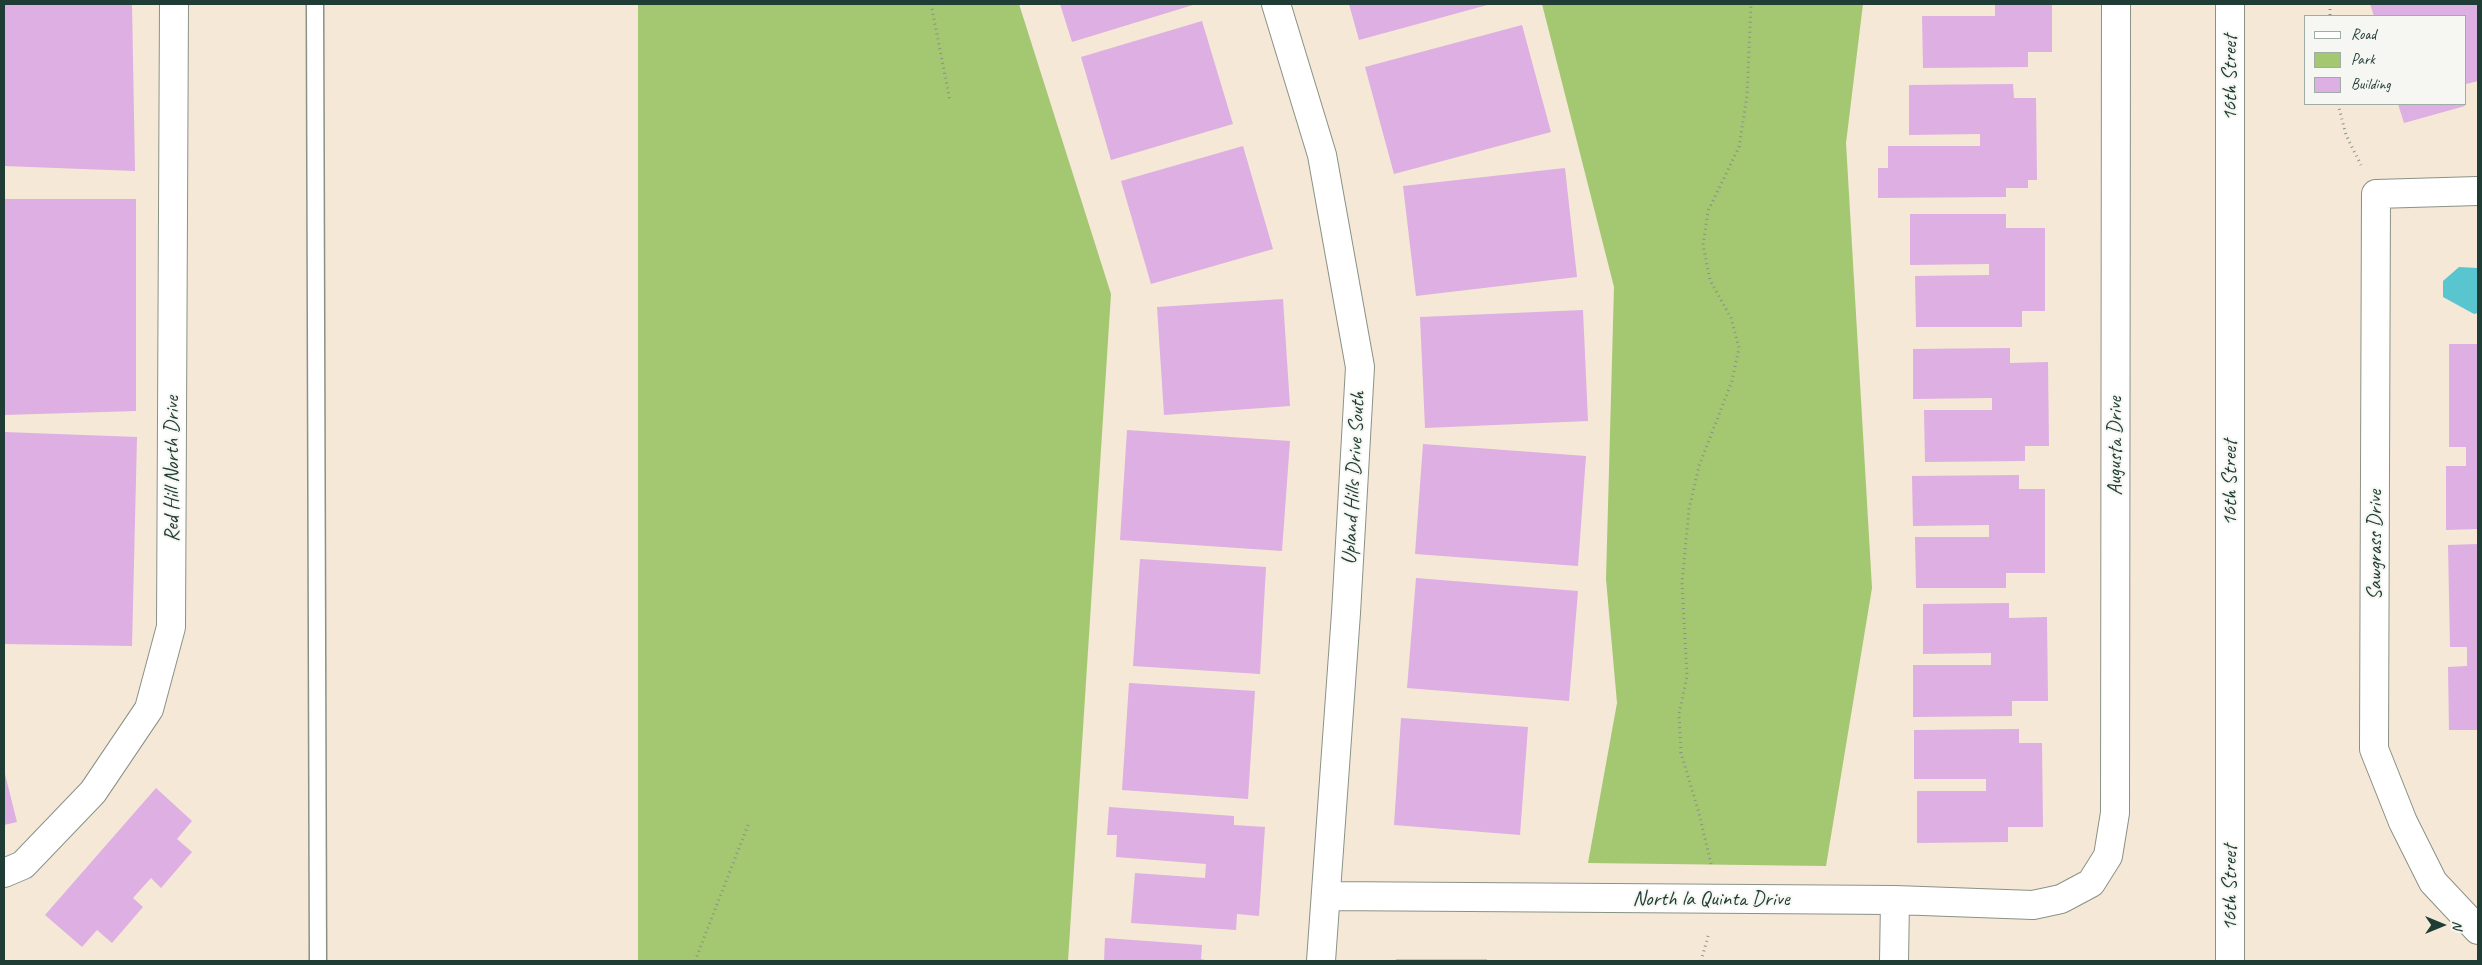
<!DOCTYPE html>
<style>
body{margin:0}
#map{position:relative;width:2482px;height:965px;overflow:hidden;background:#f5e8d7;font-family:Caveat,sans-serif}
canvas{display:block}
.frame{position:absolute;inset:0;border:5px solid #1f3d34;pointer-events:none}
.legend{position:absolute;left:2304px;top:15px;width:162px;height:90px;box-sizing:border-box;background:#f6f6f2;border:1px solid #a0aca6;margin:0;padding:6px 9px;list-style:none;font-size:15px;color:#1f3d34}
.legend li{display:flex;align-items:center;gap:10px;height:25px}
.legend b{width:25px;border:1px solid #a0aca6}
.north{position:absolute;left:2417px;top:900px;width:50px;height:50px;-webkit-text-stroke:4px #f6f6f2;paint-order:stroke;rotate:90deg;font-size:14px;font-weight:700;line-height:20px;text-align:center;color:#1f3d34}
.north::after{content:'';display:block;margin:auto;width:18px;height:22px;background:#1f3d34;clip-path:polygon(50% 0,100% 100%,50% 72%,0 100%)}
</style>
<div id="map">
<canvas width="2482" height="965"></canvas>
<div class="frame"></div>
<ul class="legend">
<li><b style="height:6px;background:#fff"></b>Road</li>
<li><b style="height:14px;background:#a4c771"></b>Park</li>
<li><b style="height:14px;background:#ddafe2"></b>Building</li>
</ul>
<div class="north">N</div>
</div>
<script>
const ctx = document.querySelector('canvas').getContext('2d');
ctx.lineJoin = 'round';
function fillPath(path, color) {
  ctx.fillStyle = color;
  ctx.fill(path, 'evenodd');
}
function poly(rows) {
  const path = new Path2D();
  for (const r of rows) {
    path.moveTo(r[0], r[1]);
    for (let i = 2; i < r.length; i += 2) path.lineTo(r[i], r[i + 1]);
  }
  return path;
}
function trace(path, color, width, dash) {
  ctx.strokeStyle = color;
  ctx.lineWidth = width;
  ctx.lineCap = dash ? 'butt' : 'round';
  ctx.setLineDash(dash || []);
  ctx.stroke(path);
}
function drawText(font, color, halo, rows, align = 'center') {
  ctx.font = font + ' Caveat,sans-serif';
  ctx.lineWidth = 4;
  ctx.setLineDash([]);
  ctx.textBaseline = 'middle';
  ctx.strokeStyle = halo;
  ctx.fillStyle = color;
  for (const [text, x, y, turn = 0] of rows) {
    ctx.save();
    ctx.translate(x, y);
    ctx.rotate((+turn || 0) * Math.PI / 180);
    ctx.textAlign = isNaN(turn) ? turn : align;
    if (halo) ctx.strokeText(text, 0, 0);
    ctx.fillText(text, 0, 0);
    ctx.restore();
  }
}
fillPath(poly([
 [638,4,1019,4,1111,294,1068,961,638,961],
 [1542,4,1863,4,1846,143,1872,588,1826,866,1588,863,1617,703,1606,579,1614,287]
]), '#a4c771');
fillPath(poly([
 [2459,267,2478,268,2478,313,2474,314,2443,297,2443,281]
]), '#59c6cf');
fillPath(poly([
 [4,4,132,4,135,171,4,166],
 [1060,4,1193,4,1193,5,1072,42],
 [1349,4,1491,4,1359,40],
 [1995,4,2052,4,2052,52,2028,52,2028,67,1923,68,1922,16,1995,16],
 [2370,4,2478,4,2478,81,2466,84,2466,16,2374,16],
 [1202,21,1233,124,1111,160,1081,57],
 [1522,25,1551,132,1394,174,1365,67],
 [2013,84,2014,98,2036,98,2037,180,2028,180,2028,188,2006,188,2006,197,1878,198,1878,168,1888,168,1888,146,1980,146,1980,134,1909,135,1909,85],
 [2398,104,2464,104,2465,106,2404,123],
 [1243,146,1273,249,1151,284,1121,181],
 [1565,168,1577,277,1416,296,1403,186],
 [4,199,136,199,136,411,4,415],
 [1910,214,2006,214,2006,228,2045,228,2045,311,2022,311,2022,327,1916,327,1915,276,1989,275,1989,264,1910,265],
 [1283,299,1290,406,1164,415,1157,307],
 [1583,310,1588,421,1425,428,1420,317],
 [2449,344,2478,344,2478,529,2446,530,2446,466,2466,466,2466,447,2449,447],
 [2010,348,2010,363,2048,362,2049,446,2025,446,2025,461,1925,462,1924,410,1992,410,1992,398,1913,399,1913,349],
 [1127,430,1290,441,1282,551,1120,540],
 [4,432,137,437,132,646,4,644],
 [1423,444,1586,456,1578,566,1415,554],
 [2019,475,2019,489,2045,489,2045,573,2006,573,2006,588,1916,588,1915,537,1989,537,1989,525,1913,526,1912,476],
 [2478,544,2478,730,2449,730,2448,667,2467,666,2467,647,2450,647,2448,545],
 [1140,559,1266,567,1260,674,1133,666],
 [1416,578,1578,591,1569,701,1407,688],
 [2009,603,2009,618,2047,617,2048,701,2012,701,2012,716,1913,717,1913,665,1991,665,1991,653,1923,654,1923,604],
 [1129,683,1255,691,1248,799,1122,790],
 [1401,718,1528,727,1520,835,1394,825],
 [2019,729,2019,743,2042,743,2043,827,2008,827,2008,842,1917,843,1917,791,1986,791,1986,779,1914,779,1914,730],
 [4,770,17,822,4,825],
 [156,788,192,821,177,839,192,852,161,888,151,878,133,898,143,907,112,943,97,930,82,947,45,915],
 [1109,807,1234,816,1234,825,1265,827,1259,916,1237,914,1236,930,1131,923,1135,873,1205,878,1206,864,1116,857,1117,835,1107,835],
 [1105,938,1202,945,1201,959,1209,961,1104,961],
 [1396,959,1487,959,1487,961,1396,961]
]), '#ddafe2');
const service = poly([
 [315,4,318,961]
]);
const minor = poly([
 [1276,4,1322,155,1360,367,1346,613,1321,961],
 [2478,191,2376,194,2374,749,2403,822,2433,882,2478,930],
 [4,873,23,865,93,792,149,709,171,627,174,4],
 [1327,896,1895,900,2033,905,2061,899,2091,883,2108,856,2115,813,2116,4],
 [1894,961,1895,900]
]);
const primary = poly([
 [2230,961,2230,4]
]);
trace(service, '#8a9286', 19);
trace(minor, '#8a9286', 30);
trace(primary, '#8a9286', 30);
trace(poly([
 [931,4,950,101],
 [2330,4,2330,16],
 [2338,104,2346,135,2361,165],
 [1711,864,1699,813,1681,753,1679,714,1687,676,1682,582,1689,509,1699,466,1732,381,1739,348,1731,318,1710,280,1703,245,1708,211,1739,147,1747,96,1751,4],
 [695,961,748,825],
 [1701,961,1709,933]
]), '#8a9286', 3, [1, 4]);
trace(service, '#fff', 16);
trace(minor, '#fff', 28);
trace(primary, '#fff', 28);
drawText('21px', '#1f3d34', '#f6f6f2', [
 ["16th Street",2230,78,-90],
 ["Augusta Drive",2115,446,-90],
 ["Red Hill North Drive",172,469,-90],
 ["Upland Hills Drive South",1354,478,-87],
 ["16th Street",2230,483,-90],
 ["Sawgrass Drive",2375,545,-90],
 ["16th Street",2230,888,-90],
 ["North la Quinta Drive",1711,899]
]);
</script>
